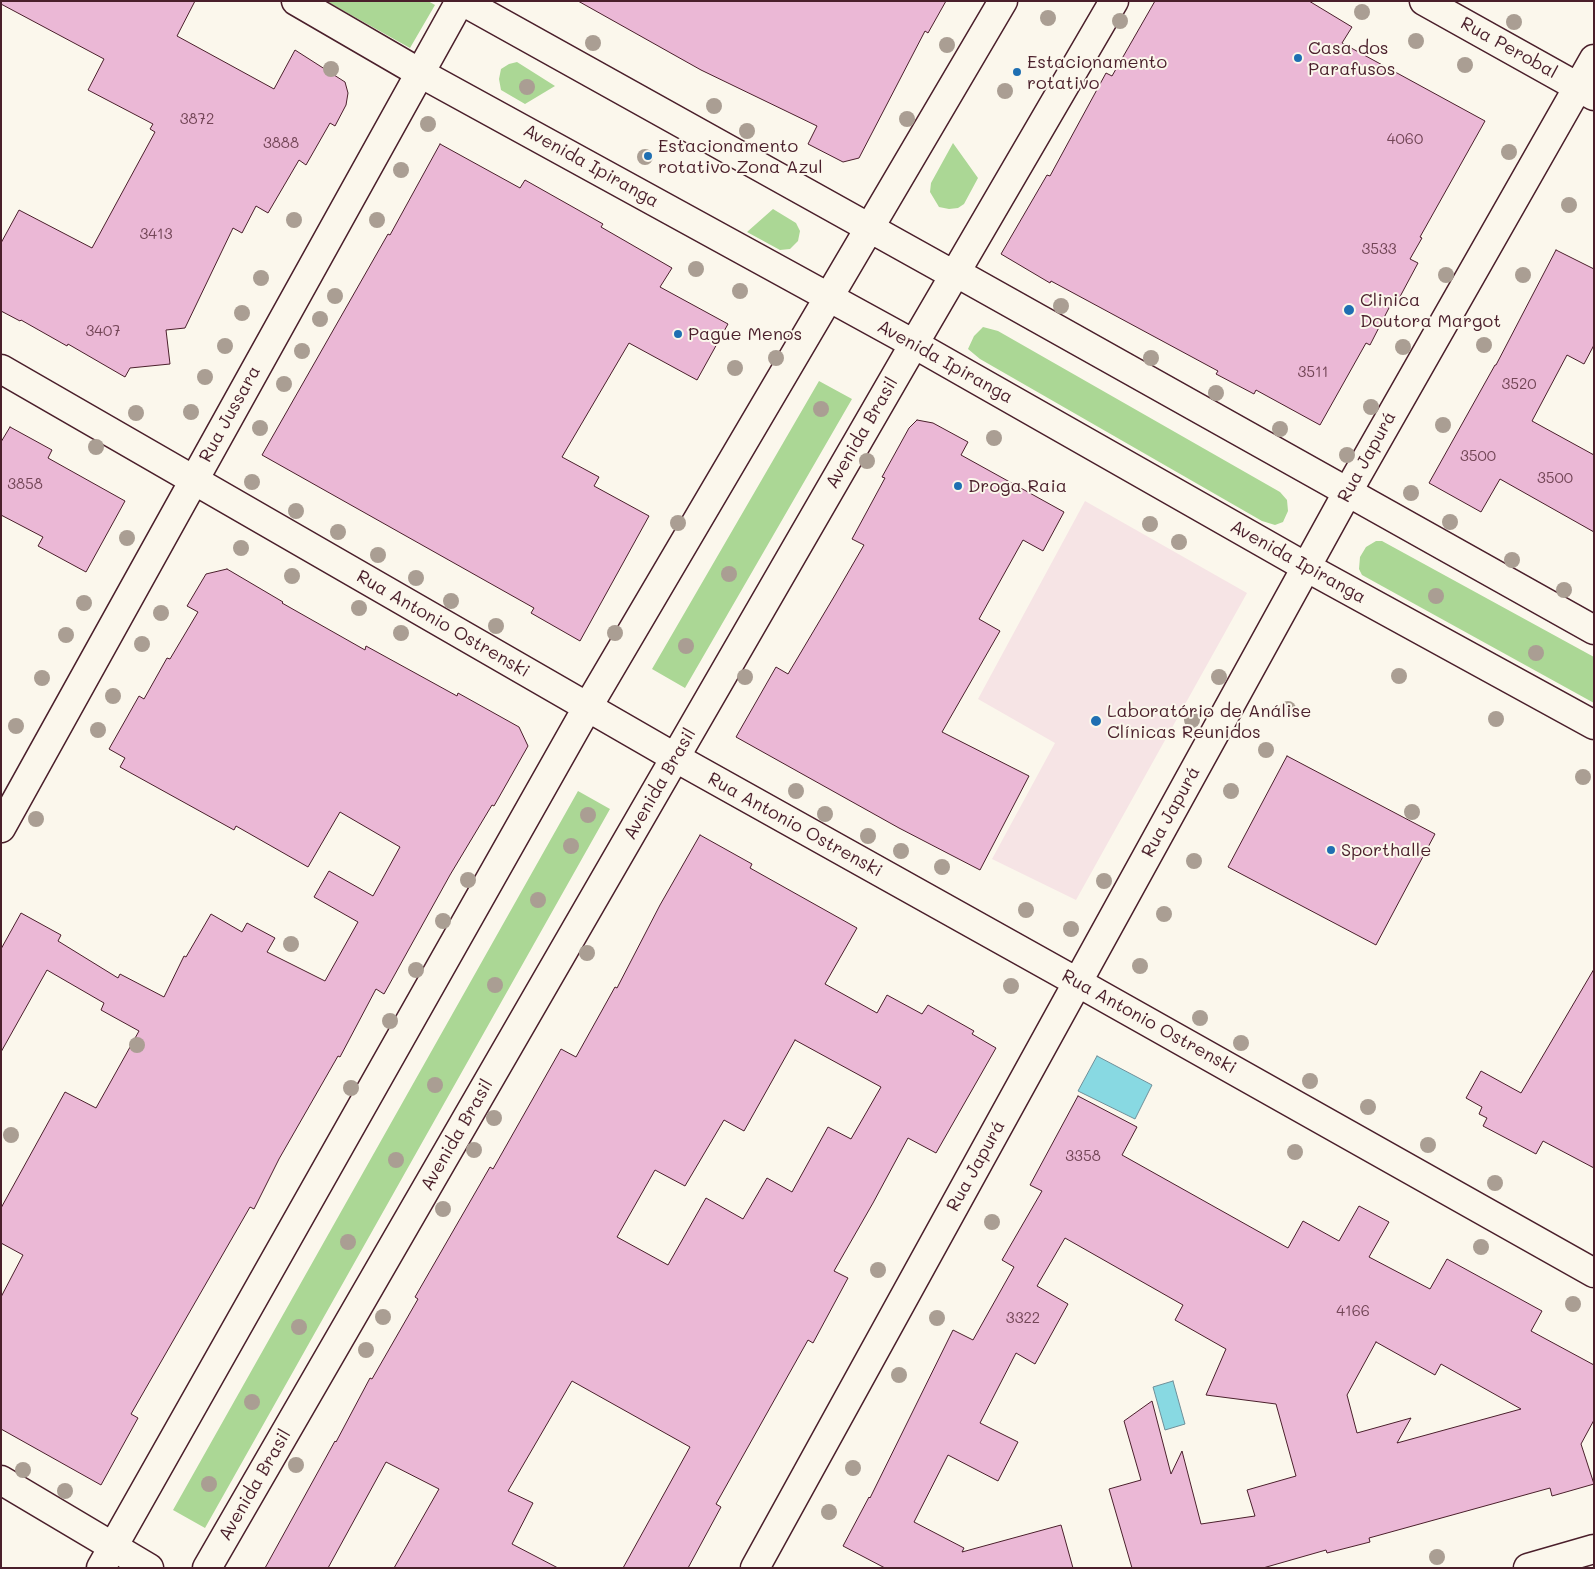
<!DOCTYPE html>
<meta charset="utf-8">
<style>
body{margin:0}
#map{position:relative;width:1595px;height:1569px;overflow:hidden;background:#fbf7ec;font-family:Mali,sans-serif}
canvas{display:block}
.frame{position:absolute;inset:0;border:2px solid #4a1f2b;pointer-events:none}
</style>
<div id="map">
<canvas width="1595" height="1569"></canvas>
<div class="frame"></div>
</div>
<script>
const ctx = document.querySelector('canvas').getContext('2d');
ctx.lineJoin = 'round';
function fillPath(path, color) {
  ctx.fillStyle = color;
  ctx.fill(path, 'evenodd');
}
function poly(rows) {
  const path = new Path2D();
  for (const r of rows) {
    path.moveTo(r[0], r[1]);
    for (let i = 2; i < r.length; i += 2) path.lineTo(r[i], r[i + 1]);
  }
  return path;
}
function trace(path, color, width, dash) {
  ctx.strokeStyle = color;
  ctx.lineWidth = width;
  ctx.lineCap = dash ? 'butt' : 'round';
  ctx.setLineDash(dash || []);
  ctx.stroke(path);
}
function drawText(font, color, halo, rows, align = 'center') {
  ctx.font = font + ' Mali,sans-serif';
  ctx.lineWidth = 4;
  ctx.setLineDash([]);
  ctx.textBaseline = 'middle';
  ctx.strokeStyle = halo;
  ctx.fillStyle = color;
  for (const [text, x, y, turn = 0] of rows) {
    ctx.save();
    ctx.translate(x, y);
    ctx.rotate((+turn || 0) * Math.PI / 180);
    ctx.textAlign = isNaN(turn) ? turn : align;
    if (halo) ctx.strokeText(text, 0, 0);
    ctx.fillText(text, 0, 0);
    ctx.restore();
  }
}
fillPath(poly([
 [1085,501,1247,593,1076,900,992,859,1055,743,978,699]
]), '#f6e4e5');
fillPath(poly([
 [326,1,428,1,435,5,410,48],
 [517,62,555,86,525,104,501,90,499,79,501,69,509,64],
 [953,143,978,178,964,204,958,208,949,209,939,207,930,192,931,183],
 [773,209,796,223,800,231,798,241,790,249,780,250,747,232],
 [983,327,998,331,1280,492,1287,500,1288,511,1283,522,1275,525,1262,521,980,359,968,349,974,336],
 [819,381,852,399,685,688,652,669],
 [1376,541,1382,541,1594,657,1594,703,1362,575,1359,569,1360,557,1366,547],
 [578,791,610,809,205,1528,173,1510]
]), '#abd795');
const water = poly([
 [1097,1056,1152,1085,1135,1119,1078,1091,1097,1056],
 [1173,1381,1185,1424,1165,1430,1153,1387,1173,1381]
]);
fillPath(water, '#88d9e2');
trace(water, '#6f8f99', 1);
const building = poly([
 [1,1,195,1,177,36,274,89,295,50,345,82,348,93,346,105,335,126,330,123,306,165,299,160,268,213,256,206,242,233,233,228,185,328,166,330,170,364,130,368,125,377,68,344,67,346,21,320,20,321,1,311,1,243,19,210,92,248,155,132,150,129,153,124,88,90,104,59,1,4,1,1],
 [578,1,946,1,928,33,925,31,859,158,843,162,808,144,817,126,701,70,578,1],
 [1155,1,1309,1,1352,27,1342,43,1485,121,1420,237,1422,238,1410,259,1418,263,1395,306,1391,304,1370,345,1366,343,1320,425,1256,390,1254,394,1216,374,1218,371,1051,281,1050,283,1001,254,1047,175,1050,176,1106,73,1112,76,1155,1],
 [440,144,520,188,525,180,603,224,601,227,672,268,660,287,728,324,697,380,629,343,562,457,599,477,594,486,649,516,580,641,531,613,534,608,262,455,388,234,390,235,440,144],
 [1556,250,1594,269,1594,345,1584,364,1567,355,1532,421,1594,455,1594,532,1500,479,1481,512,1429,483,1495,365,1496,365,1556,250],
 [917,420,933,423,968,442,961,455,1064,512,1043,551,1023,540,979,619,1000,631,942,732,1029,776,980,870,899,828,736,737,776,667,788,674,835,595,864,545,852,539,885,478,882,477,909,428,917,420],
 [10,427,52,450,48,458,125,501,86,572,38,546,43,537,1,515,1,442,10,427],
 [227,569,283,602,282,603,365,650,366,646,457,696,458,693,519,727,528,746,494,806,492,805,450,875,384,994,376,989,340,1057,338,1056,279,1159,254,1209,250,1207,131,1414,138,1418,101,1485,1,1429,1,1297,23,1255,1,1243,1,1208,65,1092,96,1108,139,1031,101,1010,104,1003,47,970,1,1052,1,949,21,913,61,935,58,941,118,978,120,974,164,997,184,956,186,957,211,914,242,932,247,923,275,938,267,952,325,981,358,922,314,897,329,871,373,896,400,847,340,812,308,867,236,826,234,830,120,767,125,758,109,749,139,696,144,699,167,658,170,659,198,612,187,606,206,574,227,569],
 [1287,756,1435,834,1376,945,1228,867,1287,756],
 [700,835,752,864,750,868,857,928,825,984,877,1013,887,995,922,1014,928,1005,974,1031,972,1034,996,1048,936,1153,908,1138,873,1203,834,1271,848,1278,813,1343,808,1340,716,1504,721,1507,688,1568,623,1568,690,1447,572,1381,508,1491,533,1503,512,1544,558,1568,394,1568,439,1489,386,1462,328,1568,265,1568,335,1441,336,1442,370,1378,372,1379,418,1299,415,1297,490,1167,493,1169,561,1049,576,1057,615,987,617,988,660,905,700,835],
 [795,1040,881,1087,851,1139,828,1127,792,1192,767,1178,743,1219,706,1198,668,1265,617,1237,655,1170,685,1186,724,1120,744,1131,795,1040],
 [1594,969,1594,1168,1543,1141,1536,1154,1483,1126,1487,1118,1479,1114,1482,1107,1466,1098,1481,1071,1521,1093,1594,969],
 [1078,1096,1137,1127,1122,1155,1288,1248,1303,1221,1339,1241,1359,1206,1389,1222,1369,1257,1430,1289,1447,1259,1542,1311,1531,1331,1594,1365,1594,1420,1581,1444,1594,1484,1552,1496,1550,1488,1369,1538,1370,1542,1327,1553,1326,1550,1263,1568,1132,1568,1109,1489,1141,1480,1124,1421,1152,1401,1171,1474,1182,1451,1201,1524,1255,1516,1247,1490,1296,1476,1276,1404,1206,1395,1226,1349,1175,1320,1183,1305,1065,1238,1037,1286,1068,1304,1035,1364,1016,1353,980,1423,1018,1442,998,1481,948,1455,914,1522,964,1548,962,1552,1061,1525,1073,1568,885,1568,843,1546,869,1497,870,1498,953,1330,973,1340,1014,1267,1002,1260,1042,1191,1030,1185,1078,1096],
 [1376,1342,1435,1375,1441,1364,1521,1409,1397,1443,1411,1418,1357,1433,1347,1395,1376,1342]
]);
fillPath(building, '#ebb8d6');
trace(building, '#4a1f2b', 1);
const street = poly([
 [1424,1,1594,96],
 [676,758,1077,982,1594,1273],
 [1,828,460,1],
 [1,1480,149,1568],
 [755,1568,1347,493,1594,59],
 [1528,1568,1594,1549]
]);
const secondary = poly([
 [296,1,420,73,914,344,1306,567,1594,725],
 [462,1,954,275,964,277,1594,630],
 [1,369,676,758],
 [101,1568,587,708,1003,1],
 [207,1568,914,344,1114,1]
]);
trace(street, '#4a1f2b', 31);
trace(secondary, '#4a1f2b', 31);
trace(street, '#fbf7ec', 28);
trace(secondary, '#fbf7ec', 28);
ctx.fillStyle = '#aa9e93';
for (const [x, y] of [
 [1362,12],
 [1048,18],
 [1120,21],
 [1514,22],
 [1416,41],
 [593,43],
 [947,45],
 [1465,65],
 [331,69],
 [527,87],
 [1005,91],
 [714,106],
 [907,119],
 [428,124],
 [747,131],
 [1509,152],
 [645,157],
 [401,170],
 [1569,205],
 [294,220],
 [377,220],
 [696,269],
 [1446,275],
 [1523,275],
 [261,278],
 [740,291],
 [335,296],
 [1061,306],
 [242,313],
 [320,319],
 [1484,345],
 [225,346],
 [1403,347],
 [302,351],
 [776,358],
 [1151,358],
 [735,368],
 [205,377],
 [284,384],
 [1216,393],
 [1371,407],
 [821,409],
 [191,412],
 [136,413],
 [1443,425],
 [260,428],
 [1280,429],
 [994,438],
 [96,447],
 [1347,455],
 [867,461],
 [252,482],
 [1411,493],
 [296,511],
 [1450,522],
 [678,523],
 [1150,524],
 [338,532],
 [127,538],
 [1179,542],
 [241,548],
 [378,555],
 [1512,560],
 [729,574],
 [292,576],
 [416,578],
 [1564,590],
 [1436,596],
 [451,601],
 [84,603],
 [359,608],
 [161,613],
 [496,626],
 [401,633],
 [615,633],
 [66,635],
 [142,644],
 [686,646],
 [1536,653],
 [1399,676],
 [745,677],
 [1219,677],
 [42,678],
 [113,696],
 [1288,709],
 [1496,719],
 [1192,720],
 [16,726],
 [98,730],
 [1266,750],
 [1583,777],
 [796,791],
 [1231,791],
 [1412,812],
 [825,814],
 [588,815],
 [36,819],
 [868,836],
 [571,846],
 [901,851],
 [1194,861],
 [942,867],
 [468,880],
 [1104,881],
 [538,900],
 [1026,910],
 [1164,914],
 [443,921],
 [1071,929],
 [291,944],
 [587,953],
 [1140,966],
 [416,970],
 [495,985],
 [1011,986],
 [1200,1018],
 [390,1021],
 [1241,1043],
 [137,1045],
 [1310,1081],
 [435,1085],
 [351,1088],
 [1368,1107],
 [494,1118],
 [11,1135],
 [1428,1145],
 [474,1150],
 [1295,1152],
 [396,1160],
 [1495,1183],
 [443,1209],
 [992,1222],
 [348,1242],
 [1481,1247],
 [878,1270],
 [1573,1304],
 [383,1317],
 [937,1318],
 [299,1327],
 [366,1350],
 [899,1375],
 [252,1402],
 [296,1465],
 [853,1468],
 [23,1470],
 [209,1484],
 [65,1491],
 [829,1512],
 [1437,1557]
]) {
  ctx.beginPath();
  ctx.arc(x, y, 8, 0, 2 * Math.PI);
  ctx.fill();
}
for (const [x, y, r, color] of [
 [1298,58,5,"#1f6fb2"],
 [1017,72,5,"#1f6fb2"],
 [648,156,5,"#1f6fb2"],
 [1349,310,6,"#1f6fb2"],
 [678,334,5,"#1f6fb2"],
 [958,486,5,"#1f6fb2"],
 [1096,721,6,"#1f6fb2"],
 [1331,850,5,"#1f6fb2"]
]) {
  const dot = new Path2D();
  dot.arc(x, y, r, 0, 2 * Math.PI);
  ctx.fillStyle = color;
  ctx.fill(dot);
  trace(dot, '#fbf7ec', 2);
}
drawText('15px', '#724556', null, [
 ["3872",197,119],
 ["4060",1405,139],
 ["3888",281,143],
 ["3413",156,234],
 ["3533",1379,249],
 ["3407",103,331],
 ["3511",1313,372],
 ["3520",1519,384],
 ["3500",1478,456],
 ["3500",1555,478],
 ["3858",25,484],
 ["3358",1083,1156],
 ["4166",1353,1311],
 ["3322",1023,1318]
]);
drawText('18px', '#4a1f2b', '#fbf7ec', [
 ["Casa dos",1308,48],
 ["Parafusos",1308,69],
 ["Estacionamento",1027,62],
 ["rotativo",1027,83],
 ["Estacionamento",658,146],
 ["rotativo Zona Azul",658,167],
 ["Clinica",1360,300],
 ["Doutora Margot",1360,321],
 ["Pague Menos",688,334],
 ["Droga Raia",968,486],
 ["Laboratório de Análise",1107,711],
 ["Clínicas Reunidos",1107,732],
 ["Sporthalle",1341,850]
], 'left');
drawText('18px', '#4a1f2b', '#fbf7ec', [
 ["Rua Perobal",1509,48,29],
 ["Avenida Ipiranga",591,166,29],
 ["Avenida Ipiranga",945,362,29],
 ["Rua Jussara",230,414,-61],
 ["Avenida Brasil",862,433,-60],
 ["Rua Japurá",1367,457,-61],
 ["Avenida Ipiranga",1298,562,29],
 ["Rua Antonio Ostrenski",443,624,30],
 ["Avenida Brasil",660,784,-60],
 ["Rua Japurá",1171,812,-61],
 ["Rua Antonio Ostrenski",795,825,29],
 ["Rua Antonio Ostrenski",1149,1022,29],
 ["Avenida Brasil",457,1135,-60],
 ["Rua Japurá",976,1166,-61],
 ["Avenida Brasil",255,1485,-60]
]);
</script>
